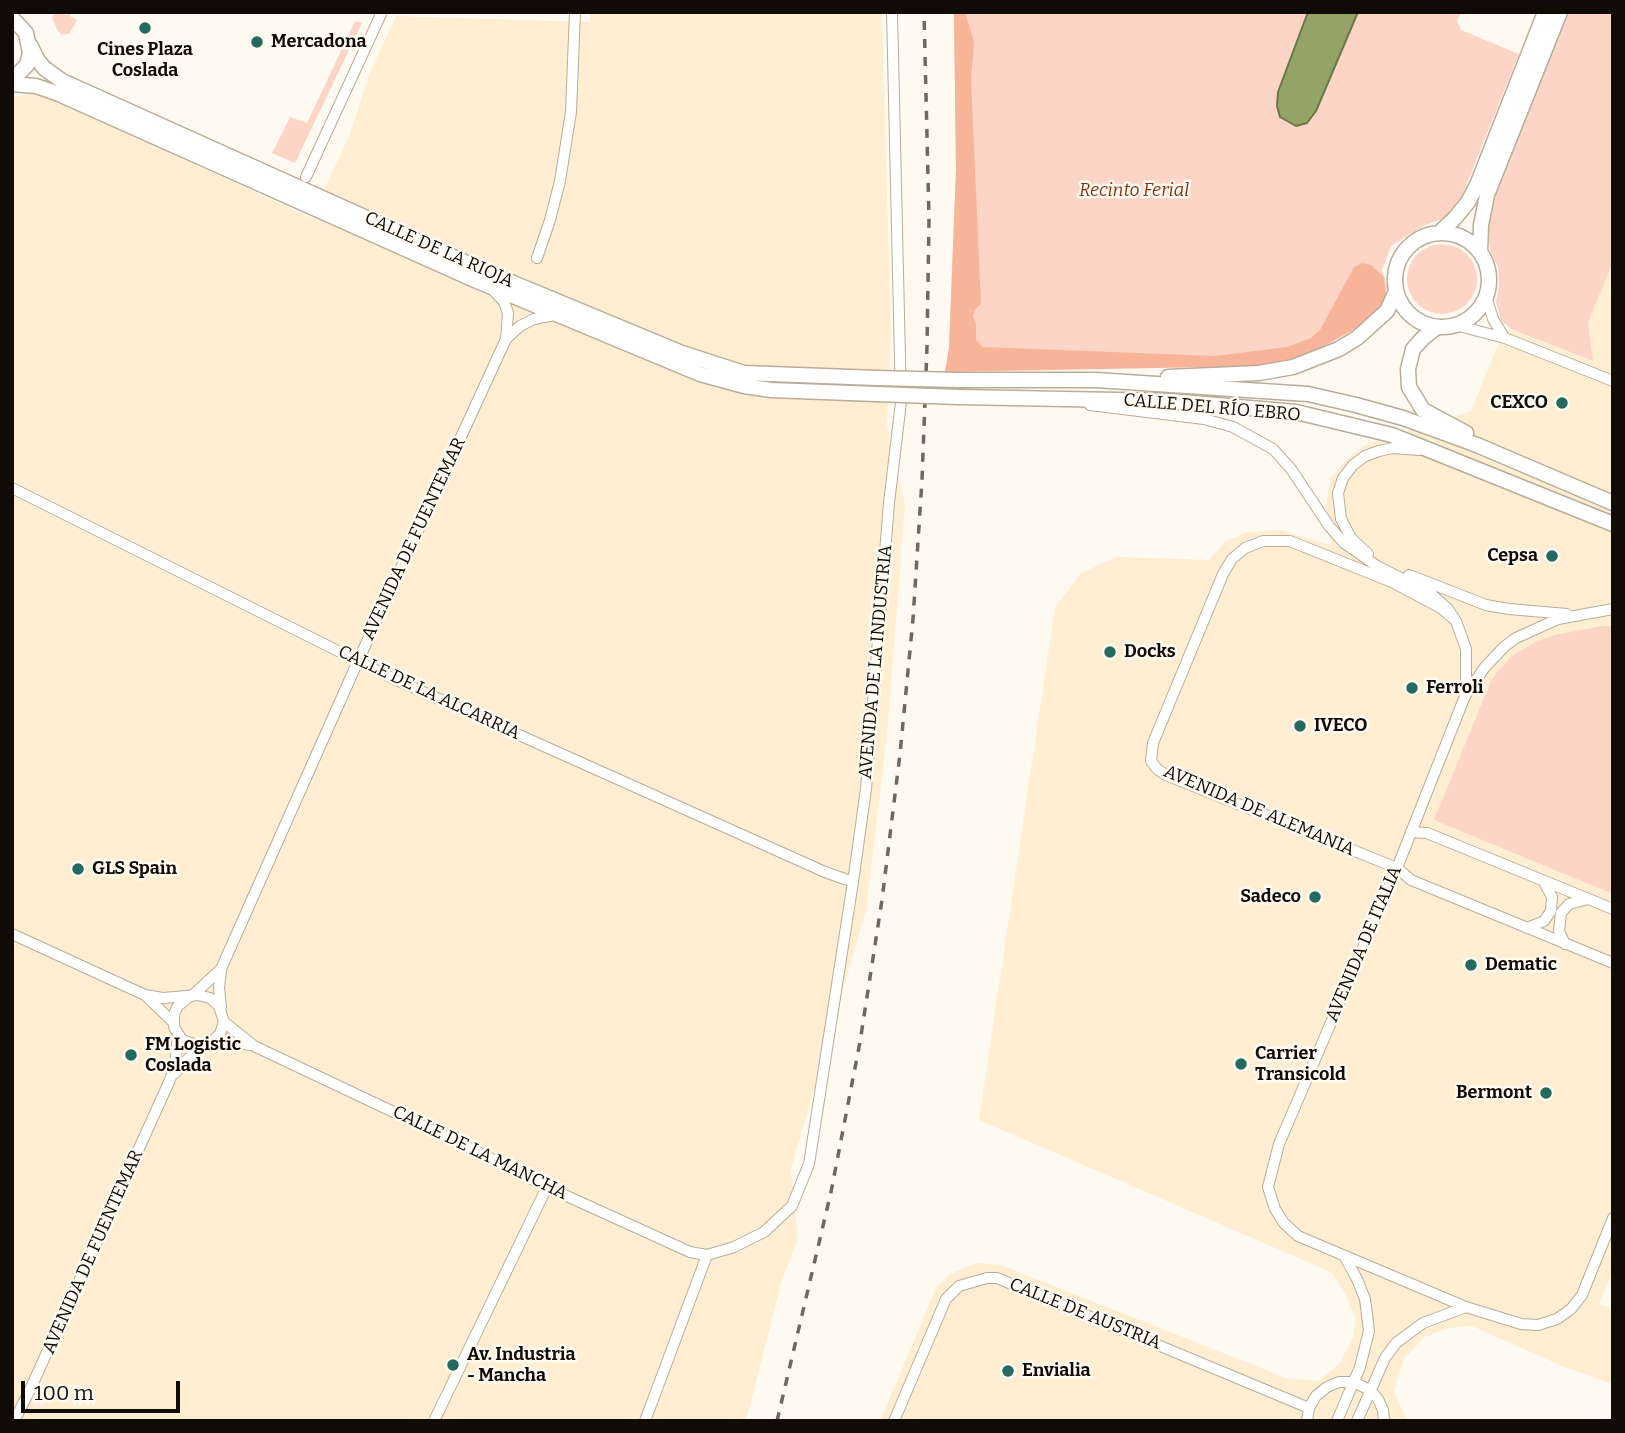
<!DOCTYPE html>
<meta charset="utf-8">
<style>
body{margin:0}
#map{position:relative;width:1625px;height:1433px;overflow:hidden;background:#fffaf1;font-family:Bitter,serif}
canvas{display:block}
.frame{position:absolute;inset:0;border:14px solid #100c05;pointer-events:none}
.scale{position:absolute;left:21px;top:1381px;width:159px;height:32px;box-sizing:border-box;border:4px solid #100c05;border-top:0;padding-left:9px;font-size:21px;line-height:24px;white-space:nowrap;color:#100c05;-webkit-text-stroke:5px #fffaf1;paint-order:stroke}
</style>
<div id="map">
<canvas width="1625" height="1433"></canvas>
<div class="frame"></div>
<div class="scale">100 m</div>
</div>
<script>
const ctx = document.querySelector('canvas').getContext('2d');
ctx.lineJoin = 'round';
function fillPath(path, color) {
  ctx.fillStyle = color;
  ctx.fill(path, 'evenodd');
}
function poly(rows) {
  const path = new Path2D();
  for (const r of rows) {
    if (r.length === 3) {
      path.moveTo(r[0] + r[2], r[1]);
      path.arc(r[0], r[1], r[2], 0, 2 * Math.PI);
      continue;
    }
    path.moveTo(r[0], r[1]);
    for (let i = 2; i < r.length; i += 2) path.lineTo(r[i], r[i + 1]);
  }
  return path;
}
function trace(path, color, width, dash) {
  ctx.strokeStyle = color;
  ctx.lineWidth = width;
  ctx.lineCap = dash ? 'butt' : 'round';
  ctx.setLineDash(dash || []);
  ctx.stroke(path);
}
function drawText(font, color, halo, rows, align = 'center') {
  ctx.font = font + ' Bitter,serif';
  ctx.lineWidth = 5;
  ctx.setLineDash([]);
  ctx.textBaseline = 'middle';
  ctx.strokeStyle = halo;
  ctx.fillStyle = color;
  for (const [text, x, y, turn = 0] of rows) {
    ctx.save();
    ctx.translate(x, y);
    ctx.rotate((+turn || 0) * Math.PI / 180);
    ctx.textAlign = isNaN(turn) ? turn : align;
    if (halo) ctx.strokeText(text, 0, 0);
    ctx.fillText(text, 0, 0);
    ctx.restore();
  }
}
fillPath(poly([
 [590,12,882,12,891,337,887,426,905,505,887,734,866,910,791,1169,798,1239,782,1280,746,1421,12,1421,12,97,32,93,50,98,311,218,350,134,369,75,396,16,590,22],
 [1613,262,1613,1271,1599,1304,1613,1309,1613,1384,1564,1367,1472,1326,1449,1328,1426,1336,1404,1359,1394,1391,1405,1416,1411,1421,880,1421,937,1286,952,1273,976,1263,1001,1265,1286,1378,1318,1381,1339,1364,1352,1340,1355,1318,1345,1293,1331,1272,979,1120,1055,607,1081,573,1117,557,1209,560,1226,541,1248,532,1279,530,1331,545,1326,505,1331,477,1348,458,1366,444,1471,411,1497,347,1511,329,1592,361,1588,322]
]), '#ffeed1');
fillPath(poly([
 [54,12,67,15,72,12,70,16,77,20,70,33,62,35,58,31,52,18],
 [954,12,1461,12,1457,21,1461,30,1519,54,1459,203,1447,217,1423,226,1391,246,1382,270,1387,285,1386,298,1359,327,1340,338,1307,355,945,372,949,348,956,170],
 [1569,12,1613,12,1613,262,1588,322,1593,361,1511,329,1501,320,1496,302,1499,285,1498,267,1490,251,1488,228,1491,208],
 [355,21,362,23,295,163,272,153,290,117,307,123],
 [1442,279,35],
 [1602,626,1613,626,1613,894,1434,820,1491,681,1497,672,1512,656,1537,641,1555,635]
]), '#fdd5c6');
fillPath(poly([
 [954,12,965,12,974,42,971,78,981,304,975,309,973,317,976,325,976,340,982,347,1216,356,1287,347,1311,338,1320,330,1354,267,1362,263,1371,265,1384,277,1386,298,1377,313,1358,327,1307,355,1264,366,945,372,949,348,956,170]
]), '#f7b499');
const water = poly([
 [1308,12,1358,12,1316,111,1307,123,1296,126,1280,117,1277,106,1278,92,1308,12]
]);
fillPath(water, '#94a466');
trace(water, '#6c7649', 2);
const street = poly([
 [306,177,382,12],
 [537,258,550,220,560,181,571,112,575,12],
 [1486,296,1493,319,1504,337],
 [1455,325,1505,338,1613,381],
 [506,339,520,326,534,319,554,315],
 [1090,405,1204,419,1233,427,1273,449,1291,469,1329,526,1344,543,1377,566,1429,592,1448,609,1456,621,1466,649,1466,692],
 [12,488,392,678,825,872,853,882],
 [1368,554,1351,538,1341,519,1338,493,1343,478,1353,465,1365,456,1379,451,1393,448,1419,450],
 [1409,575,1486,605,1509,609,1567,614],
 [1613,609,1558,619,1516,638,1505,646,1485,667,1465,696,1397,868,1279,1144,1268,1187,1275,1209,1284,1223,1298,1236,1466,1307,1521,1324,1538,1325,1557,1319,1571,1309,1582,1295,1613,1218],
 [1456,621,1441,608,1392,582,1290,541,1263,541,1245,548,1232,559,1223,574,1153,743,1151,761,1157,769,1166,775,1397,868,1411,880,1613,963],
 [1411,832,1427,833,1613,909],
 [1527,928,1544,921,1551,911,1552,897,1544,882],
 [12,934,145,995,163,998,198,995,210,998,219,1006,224,1022,220,1034,210,1043],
 [1565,944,1559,931,1561,913,1569,904,1588,899],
 [221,970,219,988,221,1007],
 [192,996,221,969,358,661,506,339,508,313,504,302,494,291],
 [189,997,177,1007,174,1015,174,1027,182,1040,200,1046,223,1041,250,1045],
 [148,998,173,1022],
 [224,1022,254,1046,474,1150,547,1187,690,1252,707,1255,734,1247,764,1232,792,1206,809,1164,853,882,866,789,889,503,901,402,892,12],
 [175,1073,200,1046],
 [14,1421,29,1392,169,1082,175,1067,178,1035],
 [434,1421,547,1187],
 [645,1421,707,1255],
 [894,1421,946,1299,959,1286,987,1278,997,1278,1309,1408],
 [1307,1421,1309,1408,1316,1396,1327,1387,1339,1382,1353,1382,1370,1390,1378,1399,1383,1410,1384,1421],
 [1337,1421,1360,1367,1369,1331,1365,1299,1357,1279,1345,1257],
 [1357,1421,1385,1358,1396,1343,1423,1323,1466,1307]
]);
const secondary = poly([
 [12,18,26,33,30,53,27,65,12,80],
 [30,45,37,59,44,68,62,81,482,270,682,353,744,373,877,378],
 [12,84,36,86,59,94,477,281,700,374,744,386,771,390,876,394],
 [1439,233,1455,218,1468,202,1477,185,1545,12],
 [1442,280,47],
 [1480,252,1481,225,1487,195,1560,12],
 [1437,327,1423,338,1413,349,1408,369,1409,387,1423,410,1466,433],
 [1168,377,1259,373,1293,367,1339,349,1357,338,1387,311,1396,291],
 [956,380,1096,380,1308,394,1356,405,1403,418,1477,445,1613,503],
 [959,397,1170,401,1296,412,1392,435,1613,524]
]);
trace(street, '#b9ad98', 12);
trace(secondary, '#b9ad98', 17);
trace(street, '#fff', 10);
trace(secondary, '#fff', 14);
trace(poly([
 [777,1421,831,1192,860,1042,882,900,900,754,913,619,922,480,927,347,929,219,924,12]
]), '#6d6861', 3.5, [9, 9]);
const secondaryBridge = poly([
 [877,378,956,380],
 [876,394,959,397]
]);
trace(secondaryBridge, '#b9ad98', 17, []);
trace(secondaryBridge, '#fff', 14);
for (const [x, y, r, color] of [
 [145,28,7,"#246a5e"],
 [257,42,7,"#246a5e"],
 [1562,403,7,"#246a5e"],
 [1552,556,7,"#246a5e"],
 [1110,652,7,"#246a5e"],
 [1412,688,7,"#246a5e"],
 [1300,726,7,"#246a5e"],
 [78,869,7,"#246a5e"],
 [1315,897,7,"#246a5e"],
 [1471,965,7,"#246a5e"],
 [131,1055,7,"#246a5e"],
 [1241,1064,7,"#246a5e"],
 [1546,1093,7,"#246a5e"],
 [453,1365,7,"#246a5e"],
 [1008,1371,7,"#246a5e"]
]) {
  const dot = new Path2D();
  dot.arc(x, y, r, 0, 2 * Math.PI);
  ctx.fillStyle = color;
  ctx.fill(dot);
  trace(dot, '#fffaf1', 2.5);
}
drawText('bold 18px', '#100c05', '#fffaf1', [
 ["Mercadona",271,42],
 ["Cines Plaza",145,50,"center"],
 ["Coslada",145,71,"center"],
 ["CEXCO",1548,403,"right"],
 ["Cepsa",1538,556,"right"],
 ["Docks",1124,652],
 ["Ferroli",1426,688],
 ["IVECO",1314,726],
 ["GLS Spain",92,869],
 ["Sadeco",1301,897,"right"],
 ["Dematic",1485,965],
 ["FM Logistic",145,1045],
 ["Coslada",145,1066],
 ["Carrier",1255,1054],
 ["Transicold",1255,1075],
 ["Bermont",1532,1093,"right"],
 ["Av. Industria",467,1355],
 ["- Mancha",467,1376],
 ["Envialia",1022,1371]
], 'left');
drawText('italic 18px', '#833511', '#fffaf1', [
 ["Recinto Ferial",1134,191]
]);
drawText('18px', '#100c05', '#fffaf1', [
 ["CALLE DE LA RIOJA",439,250,24],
 ["CALLE DEL RÍO EBRO",1212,408,5],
 ["AVENIDA DE FUENTEMAR",414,539,-65],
 ["AVENIDA DE LA INDUSTRIA",876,662,-85],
 ["CALLE DE LA ALCARRIA",429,693,25],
 ["AVENIDA DE ALEMANIA",1259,811,23],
 ["AVENIDA DE ITALIA",1364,944,-67],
 ["CALLE DE LA MANCHA",480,1153,26],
 ["AVENIDA DE FUENTEMAR",93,1252,-66],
 ["CALLE DE AUSTRIA",1085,1314,22]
]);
</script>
